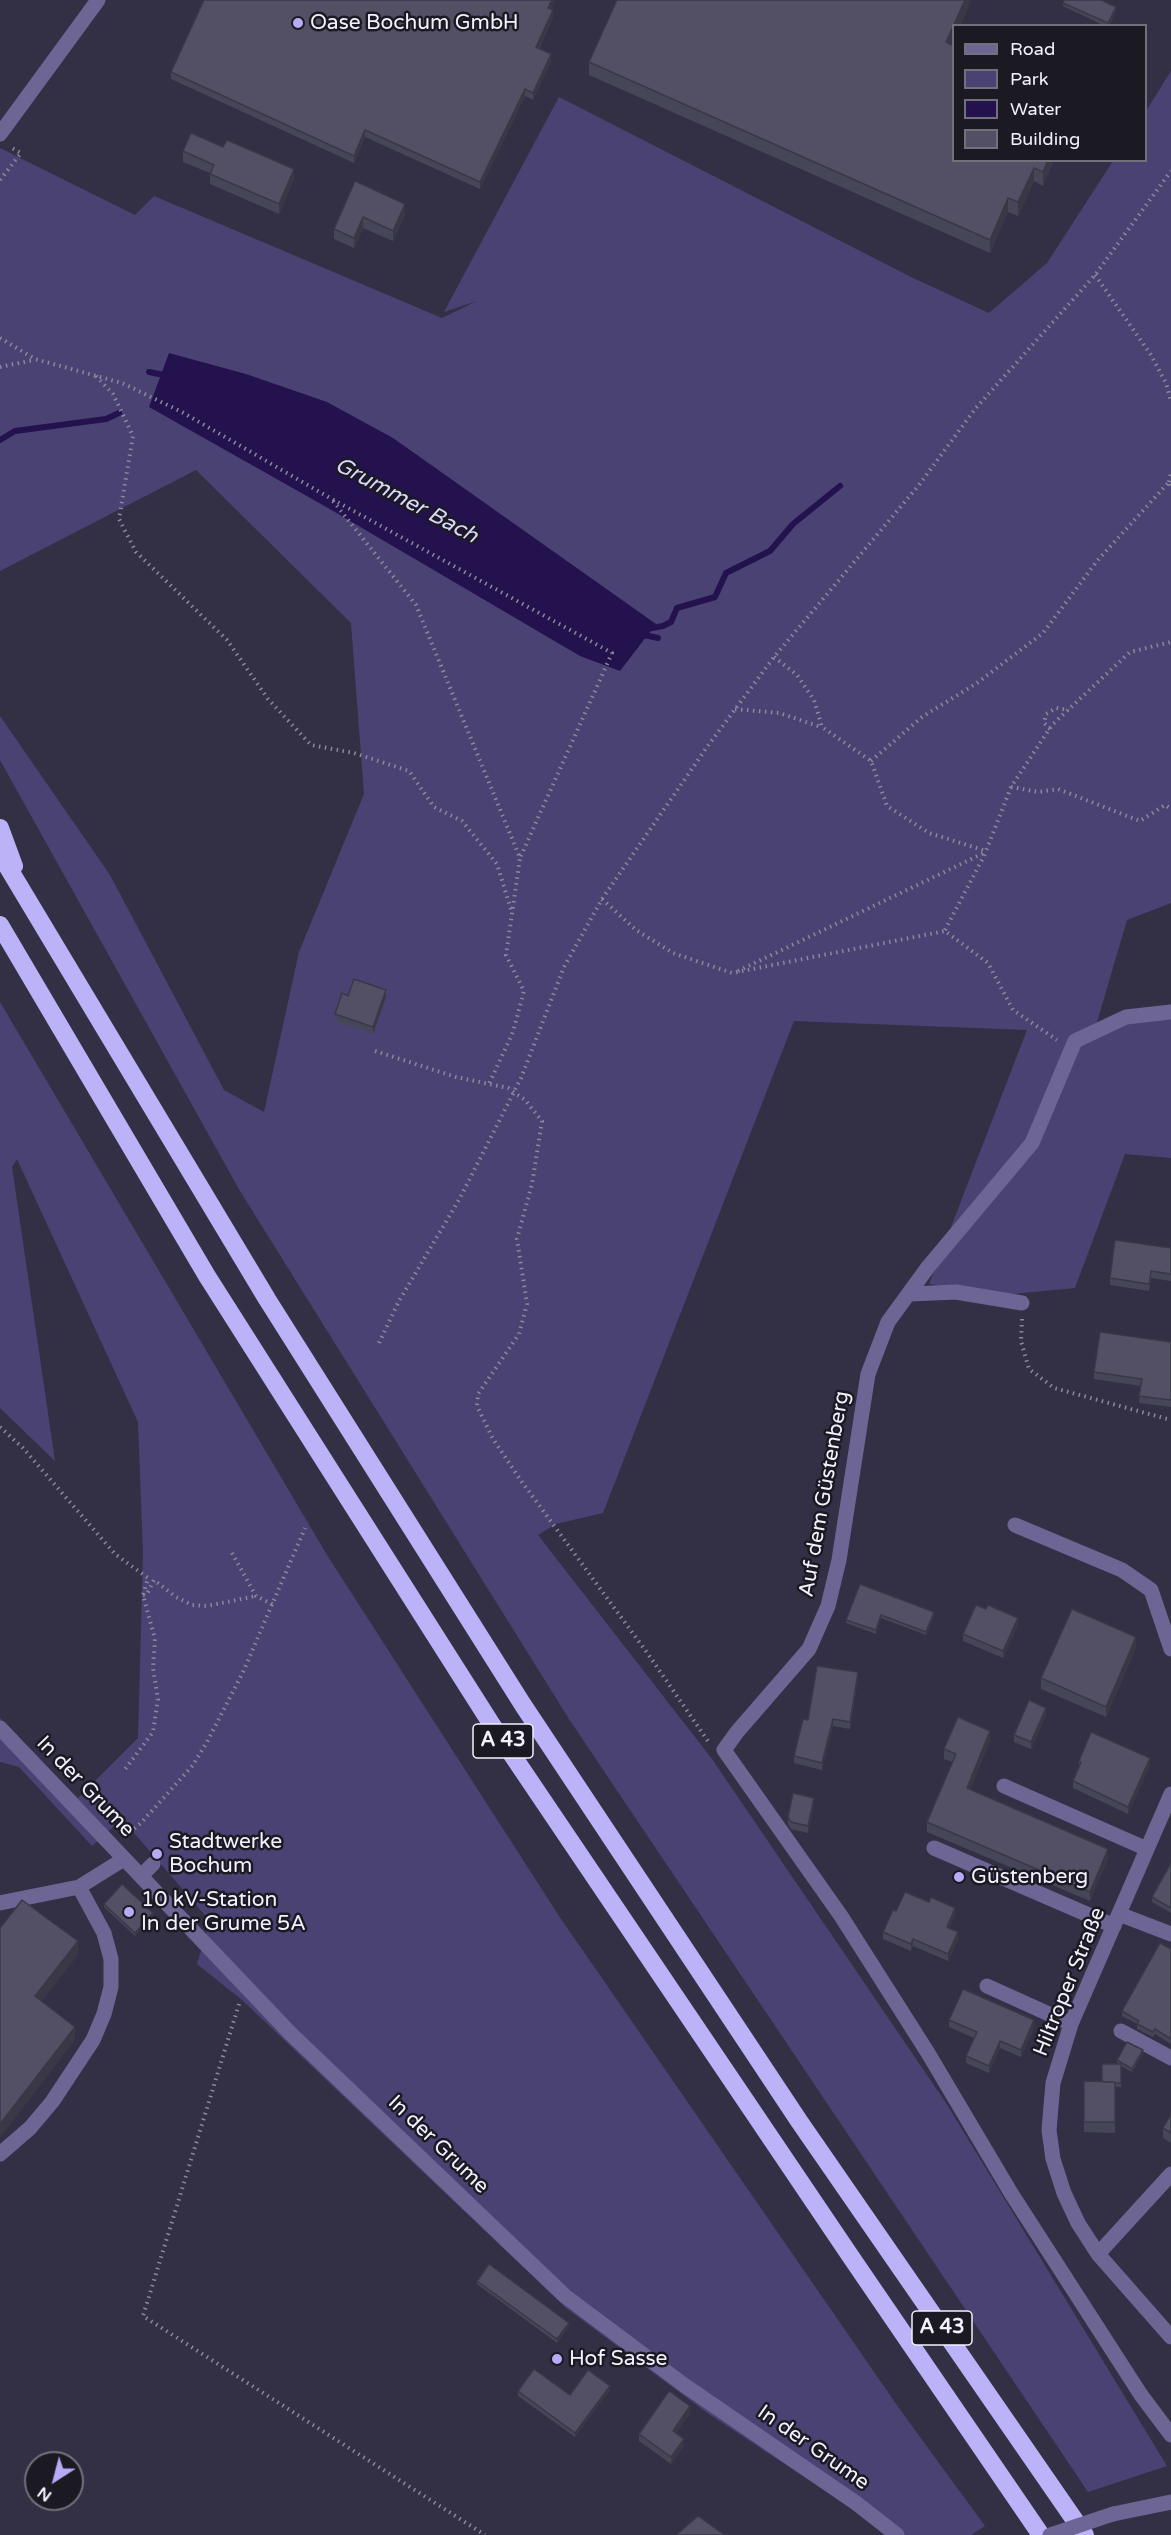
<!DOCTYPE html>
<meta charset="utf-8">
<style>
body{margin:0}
#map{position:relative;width:1171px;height:2535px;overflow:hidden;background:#333045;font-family:"Varela Round",sans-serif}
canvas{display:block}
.legend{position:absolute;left:952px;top:24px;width:195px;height:138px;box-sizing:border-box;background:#1b1a23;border:2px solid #71707b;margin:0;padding:8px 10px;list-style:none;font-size:18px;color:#f2f1fe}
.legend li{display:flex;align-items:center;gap:12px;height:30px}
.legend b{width:30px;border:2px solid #71707b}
.north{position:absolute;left:24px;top:2451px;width:60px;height:60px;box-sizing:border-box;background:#1b1a23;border:2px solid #71707b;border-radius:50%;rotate:216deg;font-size:16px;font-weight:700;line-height:24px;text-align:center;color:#f2f1fe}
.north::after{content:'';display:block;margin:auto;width:21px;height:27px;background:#b7abf8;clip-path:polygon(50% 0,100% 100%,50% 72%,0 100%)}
</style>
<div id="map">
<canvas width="1171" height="2535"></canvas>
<ul class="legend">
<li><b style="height:8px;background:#6d6695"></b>Road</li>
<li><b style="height:16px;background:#4b4274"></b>Park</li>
<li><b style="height:16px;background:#24124e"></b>Water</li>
<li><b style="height:16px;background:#535066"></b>Building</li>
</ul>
<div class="north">N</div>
</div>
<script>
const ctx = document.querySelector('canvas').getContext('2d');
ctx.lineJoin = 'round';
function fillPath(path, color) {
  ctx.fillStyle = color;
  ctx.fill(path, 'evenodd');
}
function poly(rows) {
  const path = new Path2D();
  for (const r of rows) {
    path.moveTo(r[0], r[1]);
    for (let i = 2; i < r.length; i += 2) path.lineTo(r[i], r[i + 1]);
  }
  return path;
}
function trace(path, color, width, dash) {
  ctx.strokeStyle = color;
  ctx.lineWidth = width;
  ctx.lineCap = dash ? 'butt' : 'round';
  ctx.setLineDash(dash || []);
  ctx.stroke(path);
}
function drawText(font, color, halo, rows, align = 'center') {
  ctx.font = font + ' "Varela Round",sans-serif';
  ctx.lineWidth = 5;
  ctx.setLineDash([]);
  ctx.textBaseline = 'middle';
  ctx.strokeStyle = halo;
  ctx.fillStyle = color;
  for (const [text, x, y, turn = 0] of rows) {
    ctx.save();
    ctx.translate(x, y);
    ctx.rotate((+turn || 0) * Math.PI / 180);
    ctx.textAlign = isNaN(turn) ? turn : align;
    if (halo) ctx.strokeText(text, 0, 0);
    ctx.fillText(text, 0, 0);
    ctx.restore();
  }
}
fillPath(poly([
 [1171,71,1171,903,1127,920,1097,1022,1171,1015,1171,1158,1125,1154,1075,1288,1002,1295,929,1284,1027,1030,794,1021,603,1513,556,1524,538,1535,712,1759,946,2103,1167,2466,1088,2492,569,1719,240,1191,0,760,0,716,110,875,224,1090,264,1112,299,952,364,794,351,623,196,470,0,571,0,148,135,215,154,196,442,318,477,301,444,312,559,97,913,278,989,313,1047,263,1113,161,1146,160,1146,111],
 [0,1002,327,1555,559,1916,901,2411,985,2526,971,2535,885,2535,854,2510,706,2412,566,2308,242,2000,197,1964,210,1921,122,1819,92,1846,19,1767,0,1762,0,1718,78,1798,138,1738,143,1554,138,1422,17,1159,12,1167,55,1461,0,1408]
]), '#4b4274');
fillPath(poly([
 [169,353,246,374,327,402,393,438,656,624,620,671,580,656,328,508,149,407]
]), '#24124e');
trace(poly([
 [149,372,169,376],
 [0,440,15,431,106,419,119,413],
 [647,629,663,626,671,622,677,608,715,597,726,573,770,551,793,524,840,486],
 [640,634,658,638]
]), '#24124e', 6);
trace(poly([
 [0,180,21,153,10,147],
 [1095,275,1151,355,1166,383,1171,402],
 [0,338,35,359,122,383,182,412,330,498,612,653,520,858],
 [0,367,34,360],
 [96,376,113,394,133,436,119,519,136,552,227,640,268,699,311,745,354,753,409,771,434,807,462,821,497,864,512,913],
 [1169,482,1171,473],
 [333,501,416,605,520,858,506,955,524,991,513,1032,489,1084],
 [774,657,797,675,814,700,822,727,871,761,887,806,929,833,986,851,1011,787,1052,725,1130,652,1171,642],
 [735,709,779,713,821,727],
 [1050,729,1044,723,1046,714,1056,708,1069,710],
 [871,761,922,717,977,683,1043,633,1097,561,1169,482,1171,488],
 [1011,787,1039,792,1058,789,1140,821,1165,805,1171,809],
 [602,899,636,930,673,953,732,973,945,931,988,963,1013,1010,1057,1040],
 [945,930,986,852],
 [738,971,986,852],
 [375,1051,456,1077,508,1088,525,1100,542,1121,532,1184,517,1239,527,1304,519,1334,478,1394,477,1406,493,1439,522,1482,648,1654,710,1744],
 [1022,1319,1021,1341,1029,1369,1054,1388,1171,1420],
 [379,1343,399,1301,460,1198,521,1078,564,967,602,899,707,747,774,657,919,485,975,409,1095,275,1171,171],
 [0,1427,23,1448,115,1554,148,1578,143,1595,155,1639,153,1668,158,1699,153,1732,123,1772],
 [232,1553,256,1596,274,1605],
 [143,1595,147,1594,154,1580,176,1597,192,1605,207,1606,256,1596],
 [125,1836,141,1823,193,1765,207,1742,243,1672,305,1528],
 [239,2004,143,2316,485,2535]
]), '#8b899a', 4, [1.5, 4.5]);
trace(poly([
 [0,134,98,0],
 [1171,1012,1126,1017,1075,1041,1032,1143,928,1267,888,1322,868,1374,839,1560,828,1606,809,1649,737,1732,724,1750,841,1916,928,2053,1011,2193,1141,2395,1171,2435],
 [910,1294,956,1292,1022,1303],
 [1015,1525,1122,1570,1151,1590,1171,1649],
 [0,1728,290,2033,565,2296,684,2385,856,2503,897,2535],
 [1004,1786,1147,1849],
 [1171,1794,1071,2024,1053,2083,1049,2130,1053,2159,1064,2193,1078,2223,1098,2254,1171,2337],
 [934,1848,1114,1926],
 [141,1876,153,1864],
 [0,1903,79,1887,124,1859],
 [1119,1914,1171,1934],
 [987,1986,1071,2024],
 [1121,2031,1171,2058],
 [0,2154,30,2128,52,2102,93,2040,104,2014,111,1987,111,1959,104,1933,79,1887],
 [1098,2254,1171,2174],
 [1113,2514,1171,2502]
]), '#6d6695', 15);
trace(poly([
 [0,828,14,866],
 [0,854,267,1299,523,1705,799,2121,1085,2535],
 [0,925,207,1276,492,1725,851,2257,1041,2535]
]), '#bcb2f8', 18);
trace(poly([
 [1050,2535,1113,2514]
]), '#6d6695', 15);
fillPath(poly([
 [204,0,555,0,551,9,553,17,539,49,551,61,533,100,525,96,480,189,365,137,354,163,171,79,171,72],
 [617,0,971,0,960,26,954,26,954,40,951,45,1054,160,1043,186,1034,181,1018,216,1008,212,990,253,589,75,589,62],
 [1063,3,1116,10,1109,26,1105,26,1063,6],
 [183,151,294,179,279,214,210,184,210,173,183,162],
 [355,181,405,215,393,241,363,228,354,248,334,239,334,229],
 [348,996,386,997,373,1034,335,1021,335,1014],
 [1171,1248,1171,1281,1151,1278,1149,1291,1110,1285,1110,1278],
 [1171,1342,1171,1407,1139,1403,1141,1386,1094,1379,1094,1372],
 [860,1584,934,1615,926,1635,881,1618,876,1634,846,1623,846,1620],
 [1018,1625,1003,1658,963,1641,963,1634],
 [1136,1648,1106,1717,1041,1689,1041,1678],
 [858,1679,850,1729,833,1726,822,1770,794,1763,794,1756,808,1720],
 [1046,1715,1031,1749,1014,1742,1014,1735],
 [990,1741,970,1789,1108,1859,1090,1901,927,1832,927,1822,953,1762,944,1759,944,1749],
 [1079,1761,1150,1765,1128,1814,1073,1788,1073,1781,1079,1768],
 [814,1805,808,1833,791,1829,788,1824,788,1817],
 [1171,1863,1171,1913,1152,1902,1152,1897],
 [104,1904,153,1917,135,1936,104,1907],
 [896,1911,955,1915,949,1929,958,1939,948,1961,913,1946,911,1951,883,1939,883,1932],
 [1171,1949,1171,2044,1155,2034,1153,2037,1137,2029,1137,2024,1122,2016,1122,2011],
 [949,2020,1034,2027,1021,2057,1000,2048,989,2073,966,2063,966,2056,974,2038,949,2027],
 [1143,2054,1132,2072,1121,2066,1121,2087,1115,2087,1115,2133,1084,2132,1084,2081,1102,2082,1119,2064,1117,2063,1117,2060],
 [1171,2114,1171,2143,1163,2138,1163,2128],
 [477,2281,569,2326,557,2343,477,2284],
 [610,2390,575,2437,518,2396,518,2391,570,2395],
 [690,2413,676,2433,684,2446,671,2464,639,2441,639,2434]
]), '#474558');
fillPath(poly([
 [552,0,555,0,548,15,548,8],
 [965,0,971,0,960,26,954,26],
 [1116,7,1116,10,1108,26,1108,23],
 [553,10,553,17,536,54,536,47],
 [954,26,954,40,946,56,946,42],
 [551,54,551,61,533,100,533,93],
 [525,89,525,96,480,189,480,182],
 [365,130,365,137,354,163,354,156],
 [1048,160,1054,160,1043,186,1043,172],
 [1034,168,1034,181,1018,216,1018,202],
 [294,169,294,179,279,214,279,204],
 [1008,198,1008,212,990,253,990,240],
 [405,204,405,215,393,241,393,231],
 [363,217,363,228,354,248,354,238],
 [386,990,386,997,373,1034,373,1027],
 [934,1612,934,1615,926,1635,926,1632],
 [881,1615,881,1618,876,1634,876,1630],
 [1018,1618,1018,1625,1003,1658,1003,1651],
 [1136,1637,1136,1648,1106,1717,1106,1707],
 [858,1672,858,1679,850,1729,850,1722],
 [1046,1708,1046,1715,1031,1749,1031,1742],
 [833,1719,833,1726,822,1770,822,1763],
 [990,1731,990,1741,967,1798,967,1788],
 [1150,1758,1150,1765,1128,1814,1128,1807],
 [814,1798,814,1805,808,1833,808,1826],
 [1108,1849,1108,1859,1090,1901,1090,1892],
 [955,1908,955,1915,947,1934,947,1927],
 [153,1913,153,1917,135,1936,135,1933],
 [958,1932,958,1939,948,1961,948,1954],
 [913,1939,913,1946,911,1951,911,1944],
 [78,1941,78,1955,35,2010,35,1996],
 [1034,2020,1034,2027,1021,2057,1021,2050],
 [75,2027,75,2040,0,2138,0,2124],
 [1000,2041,1000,2048,989,2073,989,2066],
 [1143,2050,1143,2054,1132,2072,1132,2069],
 [569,2323,569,2326,557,2343,557,2339],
 [610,2386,610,2390,575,2437,575,2433],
 [690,2406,690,2413,673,2438,673,2431],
 [684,2439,684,2446,671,2464,671,2457]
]), '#3a3847');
const building = poly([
 [204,0,552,0,548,8,553,10,536,47,551,54,533,93,525,89,480,182,365,130,354,156,171,72,204,0],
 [617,0,965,0,946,42,954,46,954,160,1048,160,1043,172,1034,168,1018,202,1008,198,990,240,589,62,617,0],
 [1064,0,1101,0,1116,7,1108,23,1063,3,1064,0],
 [191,133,223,147,227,140,294,169,279,204,210,174,214,165,183,151,191,133],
 [355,181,405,204,393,231,363,217,354,238,334,229,355,181],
 [354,979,386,990,373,1027,335,1014,342,993,348,996,354,979],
 [1115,1240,1171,1248,1171,1274,1151,1271,1149,1284,1110,1278,1115,1240],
 [1100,1332,1171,1342,1171,1400,1139,1396,1142,1379,1094,1372,1100,1332],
 [860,1584,934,1612,926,1632,881,1615,876,1630,846,1620,860,1584],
 [976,1605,986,1609,988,1605,1018,1618,1003,1651,963,1634,976,1605],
 [1072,1609,1136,1637,1106,1707,1041,1678,1072,1609],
 [817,1666,858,1672,850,1722,833,1719,822,1763,794,1756,803,1719,808,1720,817,1666],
 [1029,1700,1046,1708,1031,1742,1014,1735,1029,1700],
 [958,1717,990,1731,967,1788,1108,1849,1090,1892,927,1822,956,1754,944,1749,958,1717],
 [1091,1732,1150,1758,1128,1807,1073,1781,1081,1762,1079,1761,1091,1732],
 [793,1793,814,1798,808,1826,791,1822,788,1817,793,1793],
 [1171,1863,1171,1908,1152,1897,1171,1863],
 [122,1884,153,1913,135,1933,104,1904,122,1884],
 [905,1892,929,1902,931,1897,955,1908,947,1927,958,1932,948,1954,913,1939,911,1944,883,1932,893,1910,896,1911,905,1892],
 [22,1900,78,1941,35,1996,75,2027,0,2124,0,1928,22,1900],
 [1160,1943,1171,1949,1171,2039,1155,2029,1153,2032,1137,2024,1139,2021,1122,2011,1160,1943],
 [963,1989,1034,2020,1021,2050,1000,2041,989,2066,966,2056,977,2032,949,2020,963,1989],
 [1127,2042,1143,2050,1132,2069,1117,2060,1127,2042],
 [1102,2064,1121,2064,1121,2083,1115,2083,1115,2082,1102,2082,1102,2064],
 [1084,2081,1115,2082,1115,2122,1084,2122,1084,2081],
 [1171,2114,1171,2133,1163,2128,1171,2114],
 [489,2264,569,2323,557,2339,477,2281,489,2264],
 [534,2369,570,2395,588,2370,610,2386,575,2433,518,2391,534,2369],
 [669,2391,690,2406,673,2431,684,2439,671,2457,639,2434,669,2391],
 [698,2516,725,2535,676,2535,698,2516]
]);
fillPath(building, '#535066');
trace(building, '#3a3847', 1.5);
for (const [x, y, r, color] of [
 [298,23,6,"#b7abf8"],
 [157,1854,6,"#b7abf8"],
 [959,1877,6,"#b7abf8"],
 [129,1912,6,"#b7abf8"],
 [557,2359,6,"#b7abf8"]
]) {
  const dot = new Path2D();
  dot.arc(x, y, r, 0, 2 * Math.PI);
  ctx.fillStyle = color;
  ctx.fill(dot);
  trace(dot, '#1b1a23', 2);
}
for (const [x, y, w] of [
 [503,1741,60],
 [942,2328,60]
]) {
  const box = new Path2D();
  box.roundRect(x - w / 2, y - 17, w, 34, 4.5);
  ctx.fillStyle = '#1b1a23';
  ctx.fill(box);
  trace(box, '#f2f1fe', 1.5);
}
drawText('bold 20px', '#f2f1fe', null, [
 ["A 43",503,1741],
 ["A 43",942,2328]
]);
drawText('21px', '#f2f1fe', '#1b1a23', [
 ["Oase Bochum GmbH",310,23],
 ["Stadtwerke",169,1842],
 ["Bochum",169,1866],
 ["Güstenberg",971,1877],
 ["10 kV-Station",141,1900],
 ["In der Grume 5A",141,1924],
 ["Hof Sasse",569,2359]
], 'left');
drawText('21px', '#f2f1fe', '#1b1a23', [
 ["Auf dem Güstenberg",825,1494,-80],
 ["In der Grume",85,1787,46],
 ["Hiltroper Straße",1070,1982,-68],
 ["In der Grume",438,2145,44],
 ["In der Grume",813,2448,35]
]);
drawText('italic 22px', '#dbd6fd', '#1b1a23', [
 ["Grummer Bach",406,501,28]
]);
</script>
